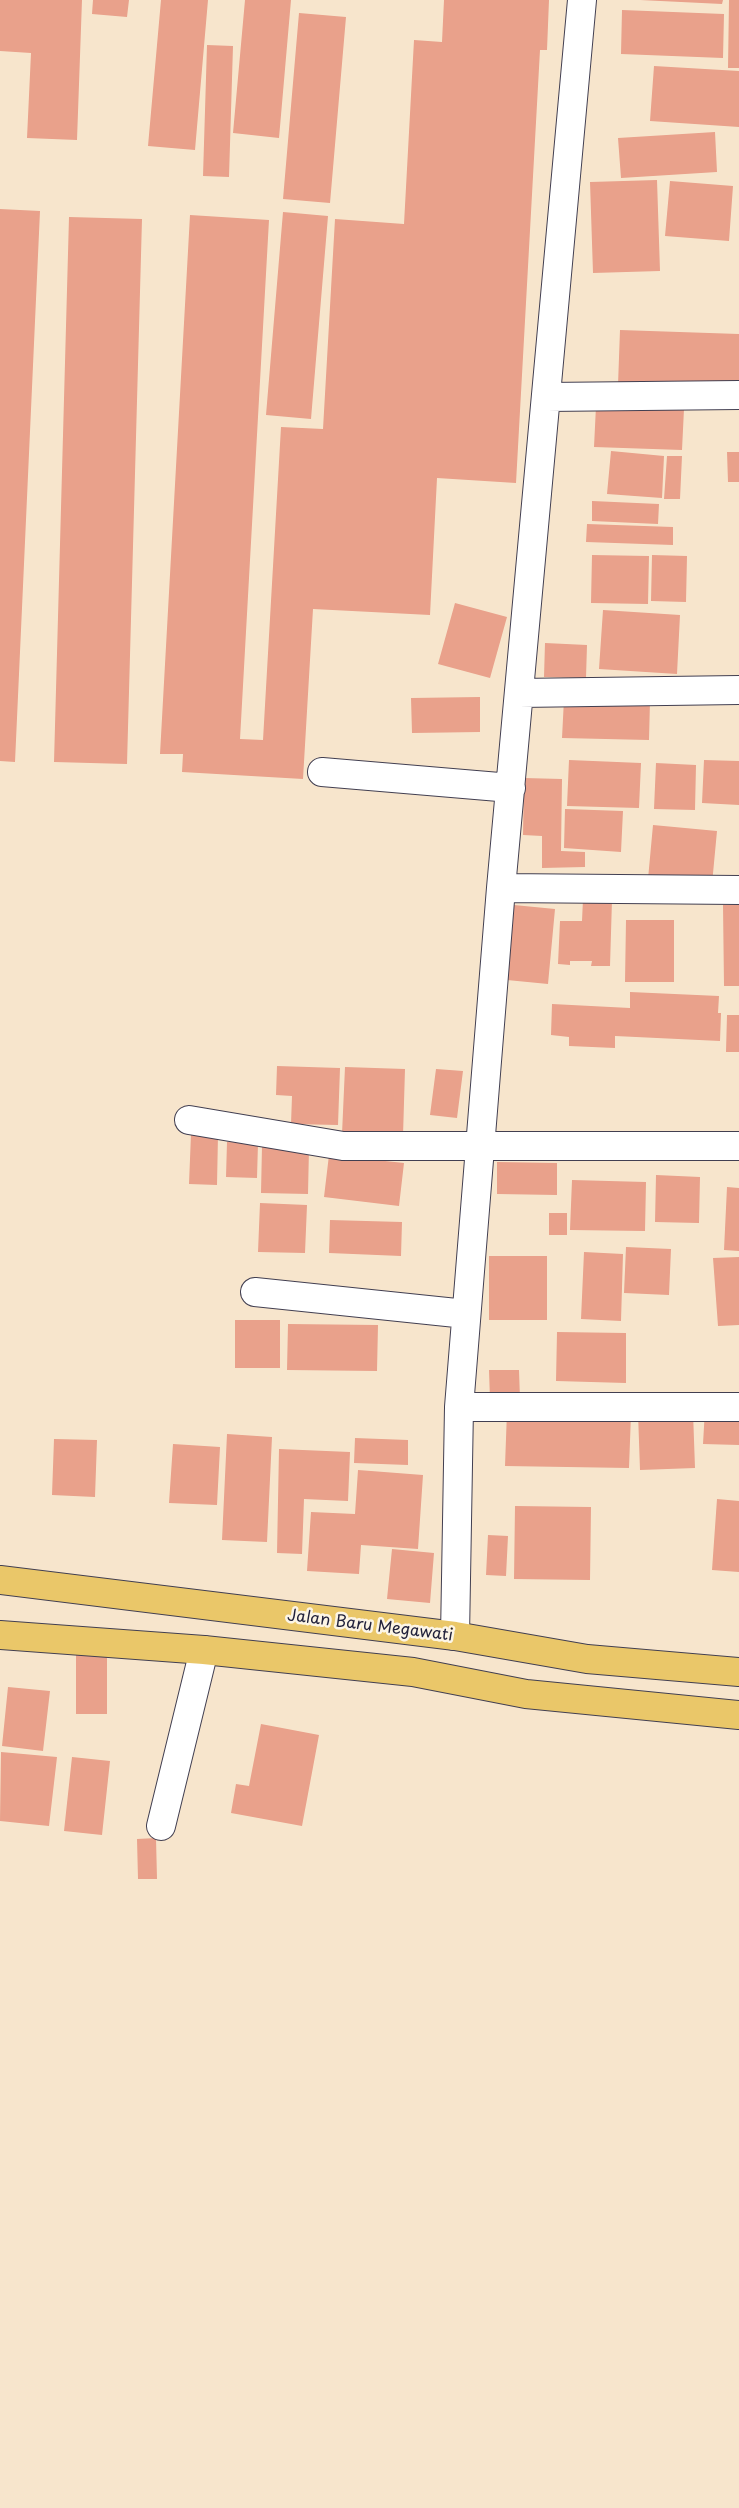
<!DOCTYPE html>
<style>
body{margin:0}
canvas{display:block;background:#f7e5cc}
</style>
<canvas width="739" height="2508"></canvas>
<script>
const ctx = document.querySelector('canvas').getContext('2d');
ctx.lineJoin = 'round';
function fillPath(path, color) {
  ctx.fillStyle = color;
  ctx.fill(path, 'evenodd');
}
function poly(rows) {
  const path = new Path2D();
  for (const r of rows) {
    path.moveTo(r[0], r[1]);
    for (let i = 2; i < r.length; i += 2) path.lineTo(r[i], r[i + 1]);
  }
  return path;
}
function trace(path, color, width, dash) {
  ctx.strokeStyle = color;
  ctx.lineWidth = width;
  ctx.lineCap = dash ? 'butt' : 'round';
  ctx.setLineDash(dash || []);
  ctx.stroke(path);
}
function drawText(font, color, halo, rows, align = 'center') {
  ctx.font = font + ' "Playpen Sans",sans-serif';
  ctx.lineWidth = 5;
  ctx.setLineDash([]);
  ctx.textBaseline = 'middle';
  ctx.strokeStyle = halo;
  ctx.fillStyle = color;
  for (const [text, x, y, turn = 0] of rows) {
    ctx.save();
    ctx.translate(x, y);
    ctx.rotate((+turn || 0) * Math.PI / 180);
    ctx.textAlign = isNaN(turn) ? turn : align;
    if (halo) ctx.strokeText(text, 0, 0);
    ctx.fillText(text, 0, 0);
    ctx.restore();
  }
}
fillPath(poly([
 [0,0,82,0,77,140,27,138,31,53,0,51],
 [93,0,129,0,127,17,92,14],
 [161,0,208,0,195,150,148,146],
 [245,0,291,0,279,138,233,133],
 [444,0,549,0,547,50,540,50,516,483,437,478,430,615,313,609,303,779,182,772,183,754,160,754,190,215,269,220,240,739,263,740,281,427,323,429,335,219,404,224,414,40,442,42],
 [640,0,723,0,722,4],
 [729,0,739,0,739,68,728,68],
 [622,10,724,14,723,58,621,54],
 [299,13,346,17,330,203,283,199],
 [207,45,233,46,229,177,203,176],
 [654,66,739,71,739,127,650,121],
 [715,132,717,172,621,178,618,138],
 [657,180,660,271,593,273,590,182],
 [670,181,733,186,729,241,665,236],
 [0,209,40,211,15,762,0,761],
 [283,212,328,216,311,419,266,415],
 [69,217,142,219,127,764,54,762],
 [620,330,739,334,739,389,618,385],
 [596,406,684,409,682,450,594,447],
 [611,451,664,456,662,498,607,494],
 [727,452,739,452,739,482,728,482],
 [667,456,682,456,680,499,664,499],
 [592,501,659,504,658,524,592,521],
 [587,524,673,527,673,545,586,542],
 [592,555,649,556,648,604,591,603],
 [652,555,687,556,686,602,651,601],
 [455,603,507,617,490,678,438,664],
 [603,610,680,615,677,674,599,669],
 [545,643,587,645,586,678,544,677],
 [480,697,480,732,412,733,411,698],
 [564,699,650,701,649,740,562,738],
 [569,760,641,763,639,808,567,806],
 [704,760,739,761,739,805,702,803],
 [656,763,696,765,695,810,654,809],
 [524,778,562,779,561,851,585,852,585,867,542,868,542,836,523,835],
 [565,809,623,811,621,852,564,848],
 [653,825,717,831,712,884,648,879],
 [583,899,612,900,610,966,591,966,592,961,570,961,570,965,558,964,560,921,582,921],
 [514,905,555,909,548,984,507,980],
 [723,905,739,905,739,986,724,986],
 [626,920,674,920,674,982,625,982],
 [630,992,719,996,718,1013,721,1013,720,1041,615,1036,615,1048,569,1046,569,1037,551,1035,552,1004,630,1008],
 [727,1015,739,1015,739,1052,726,1052],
 [277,1066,340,1068,338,1125,291,1124,292,1096,276,1095],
 [345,1067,405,1069,403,1136,342,1134],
 [436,1069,463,1071,457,1118,430,1115],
 [191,1134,218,1135,217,1185,189,1184],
 [227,1142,258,1143,257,1178,226,1177],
 [262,1146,309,1148,308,1194,261,1193],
 [329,1155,404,1163,399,1206,324,1197],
 [497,1162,557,1163,557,1195,497,1194],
 [656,1175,700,1177,699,1223,655,1222],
 [572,1180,646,1182,645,1231,570,1230],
 [727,1187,739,1188,739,1251,724,1250],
 [260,1203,307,1205,305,1253,258,1252],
 [549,1213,567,1213,567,1235,549,1235],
 [330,1220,402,1222,401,1256,329,1253],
 [626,1247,671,1249,669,1295,624,1293],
 [584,1252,623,1254,621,1321,581,1319],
 [489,1256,547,1256,547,1320,489,1320],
 [739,1257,739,1325,718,1326,713,1258],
 [235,1320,280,1320,280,1368,235,1368],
 [288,1324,378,1325,377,1371,287,1370],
 [557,1332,626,1333,626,1383,556,1381],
 [489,1370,519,1370,520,1399,490,1400],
 [705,1409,739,1409,739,1445,703,1444],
 [507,1411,631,1414,629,1468,505,1466],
 [693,1412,695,1468,640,1470,638,1413],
 [227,1434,272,1437,267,1542,222,1540],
 [355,1438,408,1440,408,1465,354,1463],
 [54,1439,97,1440,95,1497,52,1495],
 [173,1444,220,1447,217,1505,169,1503],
 [279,1449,350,1452,348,1501,304,1499,302,1554,277,1553],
 [358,1470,423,1475,418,1549,361,1545,359,1574,307,1571,311,1512,355,1514],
 [717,1499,739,1501,739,1572,712,1570],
 [515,1506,591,1507,590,1580,514,1579],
 [488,1535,508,1536,506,1576,486,1575],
 [392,1549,434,1553,430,1603,387,1599],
 [76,1655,107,1655,107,1714,76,1714],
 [8,1687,50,1691,43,1751,2,1746],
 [261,1724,319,1735,302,1826,231,1813,236,1784,249,1786],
 [1,1752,57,1757,49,1826,0,1821],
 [72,1757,110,1761,102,1835,64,1831],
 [156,1838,157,1879,138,1879,137,1839]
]), '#e9a18b');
const minor = poly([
 [546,397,739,395],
 [519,693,739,690],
 [322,772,511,788],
 [501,888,739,890],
 [189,1120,343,1146,739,1146],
 [255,1292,466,1314],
 [459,1407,739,1407],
 [455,1636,459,1407,501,888,582,0],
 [161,1826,204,1650]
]);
const highway = poly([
 [0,1580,455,1636,587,1659,739,1672],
 [0,1635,204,1650,413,1672,526,1694,739,1715]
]);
trace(minor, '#423f51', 30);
trace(highway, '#423f51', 30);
trace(minor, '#fff', 28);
trace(highway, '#eac769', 28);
drawText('16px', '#22223b', '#fcf5e5', [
 ["Jalan Baru Megawati",370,1626,7]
]);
</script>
